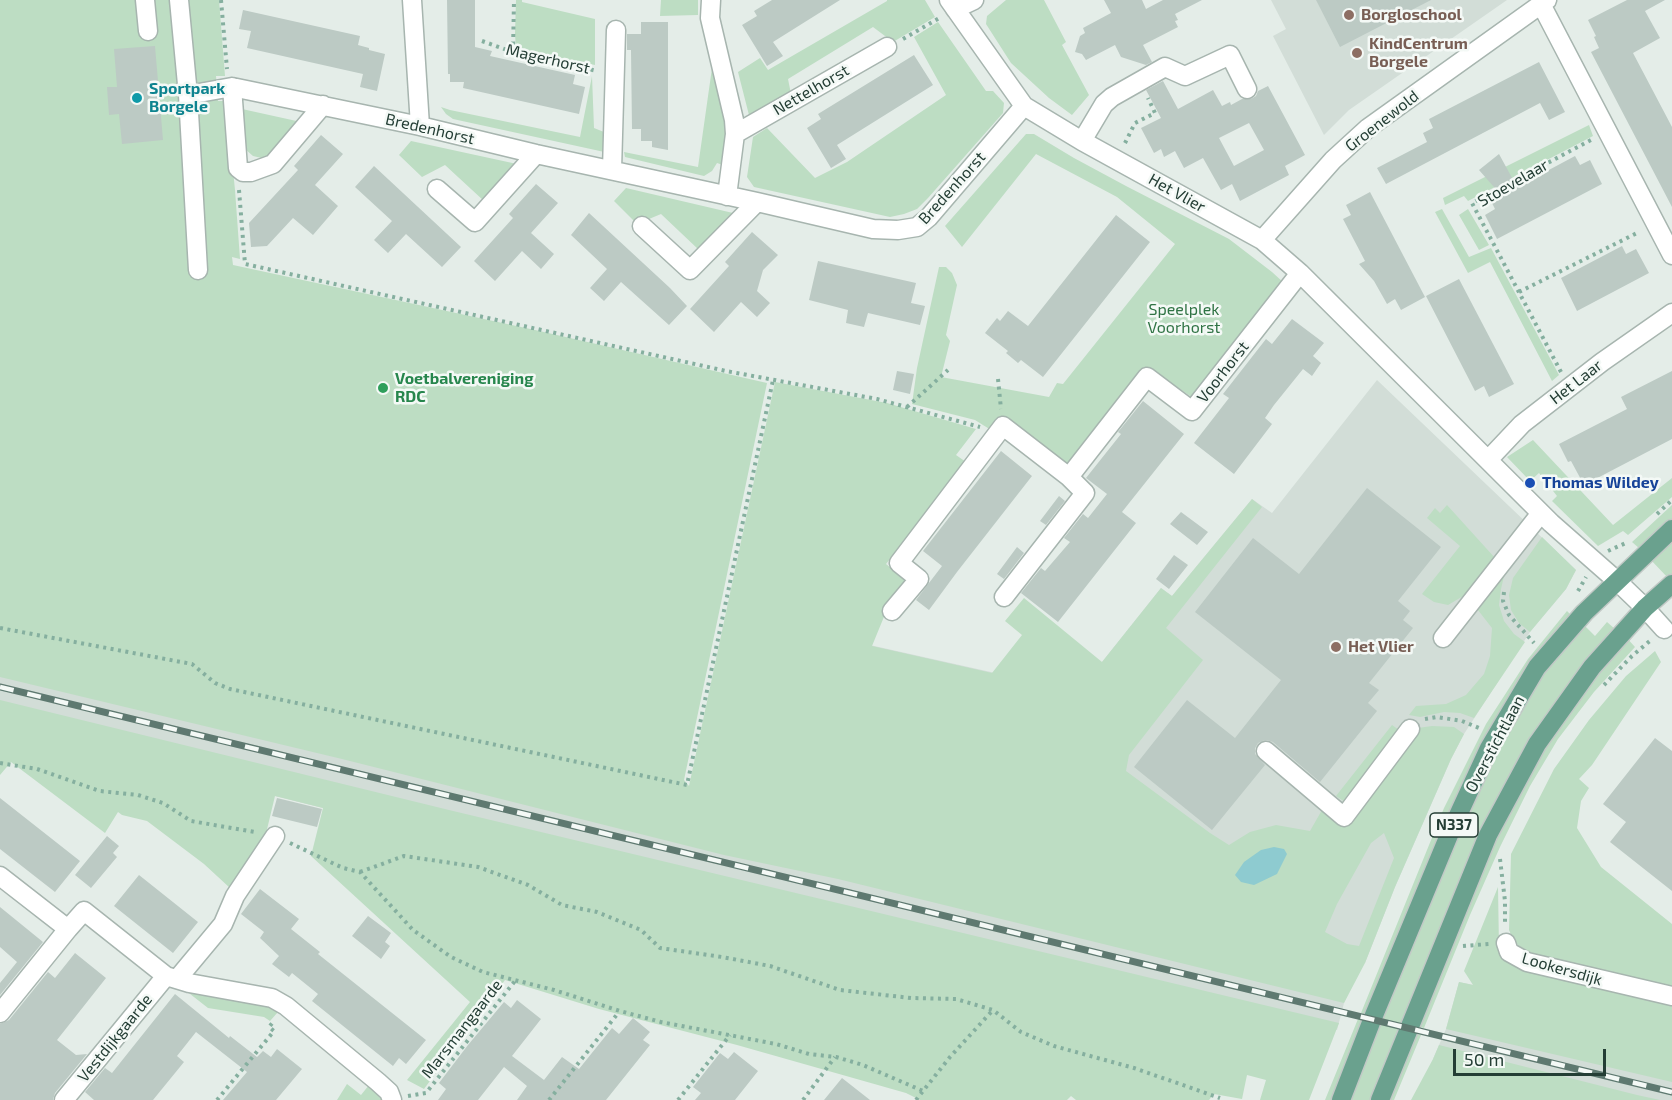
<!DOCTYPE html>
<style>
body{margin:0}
#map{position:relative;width:1672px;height:1100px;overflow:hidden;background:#e4ede8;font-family:"Exo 2",sans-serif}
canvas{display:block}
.scale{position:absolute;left:1453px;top:1049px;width:153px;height:27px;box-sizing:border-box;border:3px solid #243e35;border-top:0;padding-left:8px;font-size:18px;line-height:21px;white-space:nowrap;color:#243e35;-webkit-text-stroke:4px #f4f9f6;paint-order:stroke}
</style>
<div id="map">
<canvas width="1672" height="1100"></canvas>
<div class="scale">50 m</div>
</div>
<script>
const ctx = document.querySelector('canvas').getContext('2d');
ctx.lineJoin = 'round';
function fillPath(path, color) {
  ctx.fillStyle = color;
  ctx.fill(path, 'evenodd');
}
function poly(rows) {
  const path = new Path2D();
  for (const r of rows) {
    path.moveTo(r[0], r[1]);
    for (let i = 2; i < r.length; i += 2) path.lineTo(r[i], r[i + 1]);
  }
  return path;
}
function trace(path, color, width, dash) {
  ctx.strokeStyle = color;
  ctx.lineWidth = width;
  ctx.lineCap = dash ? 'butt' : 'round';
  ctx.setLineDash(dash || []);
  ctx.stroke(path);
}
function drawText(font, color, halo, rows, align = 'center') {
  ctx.font = font + ' "Exo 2",sans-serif';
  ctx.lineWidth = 5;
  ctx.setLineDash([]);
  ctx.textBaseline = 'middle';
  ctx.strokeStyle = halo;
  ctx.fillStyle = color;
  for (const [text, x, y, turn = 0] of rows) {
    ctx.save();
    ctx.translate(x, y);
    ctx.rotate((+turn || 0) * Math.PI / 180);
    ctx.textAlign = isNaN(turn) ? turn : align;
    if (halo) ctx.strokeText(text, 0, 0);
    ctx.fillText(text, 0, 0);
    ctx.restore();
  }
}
fillPath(poly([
 [1271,0,1507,0,1349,110,1324,135,1273,36,1286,29],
 [1377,380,1576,570,1566,589,1530,632,1464,734,1451,759,1395,887,1365,963,789,627,1076,691,1102,662,1161,588,1172,596,1252,499,1272,513],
 [0,639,1350,990,1344,1003,1337,1030,323,808,275,796,0,738],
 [1459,982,1672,1024,1672,1100,1444,1100,1433,1059,1446,1029]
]), '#d2ddd7');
fillPath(poly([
 [0,0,219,0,225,76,216,76,218,101,226,101,235,190,240,259,232,257,233,265,535,330,767,383,684,780,689,786,775,382,887,403,976,429,956,455,966,462,886,564,907,581,888,607,872,646,992,673,1022,635,1005,621,1024,598,1102,662,1161,588,1172,596,1252,499,1262,507,1166,628,1203,660,1129,755,1126,771,1210,833,1229,845,1250,832,1276,825,1310,831,1322,810,1344,824,1418,728,1432,726,1454,727,1464,734,1451,759,1395,887,1365,963,1344,1003,838,879,724,855,342,759,0,677],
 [1384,833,1394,858,1359,946,1347,944,1325,932,1337,904,1371,843],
 [516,0,522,0,522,2,595,19,595,65,516,49,515,34],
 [661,0,698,0,698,15,660,16],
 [887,0,925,0,935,17,893,42,873,27,788,79,791,94,750,119,738,72,760,58,768,70,887,1],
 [1006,0,1044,0,1066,42,1062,45,1089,95,1072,115,1049,98,1011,63,986,24,987,16],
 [938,22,986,91,993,91,1004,103,1003,113,928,198,917,209,904,214,890,217,754,187,747,177,753,137,767,128,815,178,847,162,946,95,914,37],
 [712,68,721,94,727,129,723,165,717,163,712,171,704,176,625,157,624,152,698,167],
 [592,76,594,128,609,134,609,153,453,119,446,114,441,107,450,110,580,137],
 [242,109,301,122,266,159,253,156,245,149],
 [1589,125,1593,136,1468,201,1464,196,1445,205,1443,198],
 [1026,134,1034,134,1074,158,1126,186,1229,239,1272,272,1284,283,1193,398,1148,367,1143,370,1069,465,1005,417,991,430,975,420,912,404,917,368,939,267,946,267,952,273,957,285,946,335,950,341,941,377,1049,397,1057,383,1063,384,1175,244,1117,197,1036,154,962,247,945,226],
 [411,141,517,164,484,201,445,165,422,177,399,155],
 [626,188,733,213,699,250,661,214,637,224,614,201],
 [1442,209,1469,257,1491,248,1559,375,1552,381,1490,262,1468,273,1435,212],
 [1468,209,1489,245,1479,250,1459,215],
 [1533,440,1613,525,1672,478,1672,497,1628,535,1623,531,1598,546,1552,501,1557,496,1539,473,1530,481,1507,457],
 [1447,505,1495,558,1470,592,1448,605,1434,602,1422,594,1460,546,1427,518,1435,508,1440,513],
 [1672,505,1672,520,1640,549,1632,542],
 [1542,537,1576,570,1566,589,1530,632,1519,623,1511,610,1509,595,1513,578],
 [1672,539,1672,574,1668,578,1650,559],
 [1507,563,1501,589,1499,605,1504,621,1514,634,1525,642,1474,718,1460,713,1444,712,1420,717,1409,715,1416,706,1446,704,1466,695,1484,674,1490,656,1492,628,1474,605],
 [1567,611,1571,615,1534,663,1369,1016,1361,1013,1444,808,1486,724,1528,659],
 [1607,622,1615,629,1551,716,1372,1100,1349,1100,1492,754,1531,687,1582,623,1595,636],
 [1626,637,1635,647,1594,692,1558,739,1530,786,1500,847,1470,915,1424,1028,1415,1026,1479,870,1545,743],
 [1655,651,1661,662,1592,765,1579,779,1589,788,1581,801,1577,828,1601,867,1672,924,1672,986,1543,959,1519,946,1513,939,1509,930,1511,854,1554,769,1589,720,1626,676],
 [0,700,449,810,1339,1023,1309,1100,1260,1100,1266,1080,1247,1075,1242,1099,1214,1094,1209,1100,1076,1100,1071,1096,1067,1100,920,1100,906,1093,737,1045,599,1009,505,980,424,1089,407,1080,470,1002,311,856,323,808,275,796,263,846,230,888,204,864,147,821,122,815,118,812,105,833,11,762,0,775],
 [1392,725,1402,732,1348,804,1336,796],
 [1498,887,1499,948,1672,1000,1672,1082,1446,1029,1459,982,1473,985,1464,971],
 [185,990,268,1006,278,1012,270,1021,264,1017,208,1008],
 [1358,1019,1367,1022,1335,1100,1325,1100],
 [1412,1033,1421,1035,1394,1100,1384,1100],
 [1439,1045,1637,1095,1660,1100,1411,1100,1433,1059],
 [347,1084,361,1095,369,1085,382,1100,337,1100]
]), '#bdddc3');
fillPath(poly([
 [1274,847,1284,849,1287,854,1277,874,1254,885,1241,882,1235,875,1244,862,1261,850]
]), '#8ecbd0');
fillPath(poly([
 [447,0,475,0,475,47,492,51,490,56,575,75,573,84,585,87,579,114,463,88,464,82,450,82,450,74,448,74],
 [772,0,840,0,773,42,783,56,767,66,742,25,757,16,754,11],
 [1104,0,1142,0,1146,9,1163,0,1202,0,1175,14,1178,20,1175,21,1178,27,1143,45,1152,62,1146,65,1121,57,1115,45,1086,60,1082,54,1075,52,1080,36,1085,33,1083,28,1111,13],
 [1316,0,1431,0,1340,47],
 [1627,0,1665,0,1645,11,1660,38,1633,53,1672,127,1672,207,1591,52,1599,48,1594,37,1596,36,1588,20],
 [243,10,360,36,358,45,369,48,369,50,385,54,377,91,360,87,363,74,247,48,251,31,239,29],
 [641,22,668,22,668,150,652,147,652,141,641,141,641,129,632,129,631,50,627,50,627,34,641,34],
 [155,46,163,140,122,144,119,114,109,115,107,87,117,87,114,49],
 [914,55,933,85,837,145,846,159,831,168,807,128,821,119,818,114],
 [1539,62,1565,112,1549,120,1540,103,1386,184,1377,168,1427,142,1423,133,1433,128,1429,119],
 [1163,81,1178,109,1213,90,1222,106,1230,102,1231,105,1242,99,1251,99,1256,96,1258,91,1268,86,1305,155,1285,166,1289,175,1240,201,1232,184,1221,190,1203,158,1184,168,1175,151,1164,157,1161,149,1154,153,1141,128,1161,118,1146,90],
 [1249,123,1264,150,1234,166,1219,138],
 [321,135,343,154,315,185,338,206,313,235,293,218,267,246,251,247,249,223,298,170,294,166],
 [1499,154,1517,187,1575,156,1580,165,1590,160,1602,184,1497,239,1485,215,1495,209,1491,201,1501,195,1479,170],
 [374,166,461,247,442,267,406,234,388,253,374,240,392,221,355,187],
 [536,184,558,203,531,233,554,254,541,269,522,251,495,281,474,261,513,218,509,214],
 [1370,192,1425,297,1401,310,1395,299,1387,304,1374,281,1359,264,1365,261,1343,219,1351,215,1346,205],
 [589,213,670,288,687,306,669,325,621,282,604,301,590,288,607,269,571,235],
 [1116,215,1150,242,1043,377,1021,360,1018,363,1006,353,1008,351,985,333,997,318,1000,321,1008,311,1028,326],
 [752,232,778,255,763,270,757,291,770,303,757,317,741,302,714,332,690,309,729,266,725,262],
 [1622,246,1626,254,1636,249,1649,273,1577,311,1561,278],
 [818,261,916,283,911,303,925,306,920,325,868,313,864,327,846,323,848,310,809,300],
 [1459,279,1514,384,1489,397,1484,386,1475,391,1426,296],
 [1292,319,1324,343,1313,356,1321,363,1312,376,1303,369,1274,405,1265,418,1272,424,1234,474,1194,443,1229,398,1223,394,1266,339,1272,344],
 [897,371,914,374,910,394,893,390],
 [1672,371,1672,439,1584,485,1571,461,1568,462,1559,444,1627,409,1621,397],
 [1143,401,1184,434,1122,512,1136,523,1058,622,1021,593,1041,568,1045,571,1070,542,1064,538,1083,514,1088,518,1107,494,1086,478,1121,434,1118,432],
 [1001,451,1032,476,957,572,929,610,916,600,942,566,923,551],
 [1367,488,1441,547,1398,601,1410,611,1403,620,1413,628,1369,683,1379,690,1368,703,1377,711,1320,782,1273,742,1267,740,1262,741,1258,743,1255,748,1255,754,1265,765,1212,830,1134,767,1187,700,1235,738,1281,680,1195,612,1253,538,1299,574],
 [1059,496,1065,501,1046,525,1040,521],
 [1181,512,1208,532,1197,545,1170,524],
 [1017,547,1024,553,1004,579,997,574],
 [1174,555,1188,565,1169,589,1156,579],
 [1655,738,1672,751,1672,891,1610,842,1626,822,1603,804],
 [0,798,80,861,55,892,0,849],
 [277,798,322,809,317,827,272,816],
 [107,836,119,846,113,853,117,857,91,888,75,875],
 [139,875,198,922,173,953,114,906],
 [260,889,299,919,291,929,320,952,318,954,426,1040,406,1064,399,1058,393,1066,312,1001,318,994,292,973,289,977,272,964,279,956,260,938,264,932,241,914],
 [0,907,43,942,0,995,0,983,17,962,0,947],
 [368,916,391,933,385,942,390,946,381,959,352,936],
 [75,953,106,978,57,1040,76,1055,87,1054,55,1093,53,1100,0,1100,0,1024,9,1020,48,972,55,978],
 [175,994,229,1038,230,1036,257,1057,263,1051,271,1057,277,1049,302,1069,276,1100,223,1100,247,1072,196,1032,177,1056,184,1062,153,1100,94,1100,85,1092,105,1068,112,1073],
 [517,1000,541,1019,512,1056,544,1080,562,1057,579,1069,612,1028,619,1034,633,1018,650,1032,643,1040,650,1045,606,1100,517,1100,527,1086,504,1067,478,1100,438,1100,446,1089,439,1083,468,1045,504,1002,511,1008],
 [734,1052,758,1071,735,1100,695,1100,701,1093,693,1087,720,1053,728,1059],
 [842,1078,870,1100,824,1100]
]), '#bccac4');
const minor = poly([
 [145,0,148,31],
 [179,0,188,95,198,270],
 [412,0,420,126],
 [711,0,710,18,734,120,735,134,727,196],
 [949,0,1024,106,1082,141,1262,240,1300,273,1551,523,1617,581,1645,608,1664,629],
 [1541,4,1672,255],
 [955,9,974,0],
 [232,87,238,168,243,172,251,172,273,164,323,105],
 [188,95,232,87,420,126,536,154,757,202,873,229,898,230,917,227,929,217,1024,106],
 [735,134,887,47],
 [1082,141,1104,104,1112,97,1165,67,1185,76,1230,55,1247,89],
 [612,170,616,30],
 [437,189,475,222,536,154],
 [642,226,690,270,757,202],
 [1262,240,1333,160,1368,128,1547,0],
 [1488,460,1522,424,1602,362,1672,313],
 [1069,477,1147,377,1192,411,1300,273],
 [892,611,919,579,899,563,1003,426,1069,477,1085,493,1004,597],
 [1443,638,1541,513],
 [1266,751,1344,817,1410,729],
 [0,876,68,929],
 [1506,943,1509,952,1527,962,1672,996],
 [178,978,223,924,235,896,275,836],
 [0,1013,68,929,84,911,166,976,189,983,272,998,286,1006,378,1082,389,1092,392,1100],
 [64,1100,166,976]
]);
const major = poly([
 [1341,1100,1372,1020,1449,835,1489,748,1537,667,1584,613,1672,529],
 [1380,1100,1488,835,1537,744,1592,667,1645,608,1672,584]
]);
trace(minor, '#a7b5af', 21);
trace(major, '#c2c9c6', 21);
trace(poly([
 [221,0,227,69],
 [903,39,941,17],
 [482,41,513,52,597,71],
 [513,52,514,0],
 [1125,143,1135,123,1155,113,1148,98],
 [239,190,245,264,726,371,877,399,980,427],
 [1519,292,1639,232],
 [1561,372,1472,203,1591,140],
 [998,379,1001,409],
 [907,407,948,370],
 [1657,514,1672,500],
 [1608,551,1628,542],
 [1578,591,1586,577],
 [1504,592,1503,601,1509,615,1534,643],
 [0,628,192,664,215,683,230,689,687,785,773,380],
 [1604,685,1632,656,1651,640],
 [1425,719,1437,717,1462,721,1479,728],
 [0,763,37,769,100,791,138,795,163,803,191,821,255,832],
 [290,843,343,868,360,872,413,930,451,957,483,972,554,990,620,1011,661,1022,776,1044,809,1054,836,1057,863,1065,923,1091,950,1057,993,1010],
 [1500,859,1505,901,1505,925],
 [360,872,404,856,478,867,528,885,562,905,597,912,641,930,660,948,722,957,770,966,840,990,911,998,956,999,993,1010,1021,1032,1054,1046,1134,1068,1220,1098],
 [1463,946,1489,944],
 [408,1096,426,1093,515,981],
 [217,1100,274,1031,269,1027,274,1021],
 [549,1100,619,1012],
 [678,1100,730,1035],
 [803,1100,835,1057],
 [916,1100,923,1091]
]), '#85af9f', 4, [3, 4.5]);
trace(minor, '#fff', 18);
trace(major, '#6aa18e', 18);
const rail = poly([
 [0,687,1672,1092]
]);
trace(rail, '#5e7970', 7);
trace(rail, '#f4f9f6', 4.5, [14]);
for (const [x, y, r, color] of [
 [1349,15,6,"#8d6e63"],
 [1357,53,6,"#8d6e63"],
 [137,98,6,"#0f9aa8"],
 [383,388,6,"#2e9e5b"],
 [1530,483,6,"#1a4fb4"],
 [1336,647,6,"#8d6e63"]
]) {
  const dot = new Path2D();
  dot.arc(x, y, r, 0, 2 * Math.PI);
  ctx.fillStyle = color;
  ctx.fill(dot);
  trace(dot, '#f4f9f6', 2);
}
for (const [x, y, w] of [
 [1454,825,48]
]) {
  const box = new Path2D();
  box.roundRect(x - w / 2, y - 12, w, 24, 4.5);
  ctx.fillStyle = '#f4f9f6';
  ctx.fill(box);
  trace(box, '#243e35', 1.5);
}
drawText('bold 15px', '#243e35', null, [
 ["N337",1454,825]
]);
drawText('bold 16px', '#785e54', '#f4f9f6', [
 ["Borgloschool",1361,15],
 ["KindCentrum",1369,44],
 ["Borgele",1369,62],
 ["Het Vlier",1348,647]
], 'left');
drawText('16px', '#243e35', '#f4f9f6', [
 ["Magerhorst",548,59,13],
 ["Nettelhorst",811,90,-30],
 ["Groenewold",1382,121,-38],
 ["Bredenhorst",430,129,13],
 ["Stoevelaar",1513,183,-30],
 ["Bredenhorst",952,188,-48],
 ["Het Vlier",1177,193,29],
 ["Voorhorst",1223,372,-52],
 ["Het Laar",1576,382,-38],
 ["Overstichtlaan",1495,744,-62],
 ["Lookersdijk",1562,969,16],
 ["Marsmangaarde",462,1029,-52],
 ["Vestdijkgaarde",115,1038,-51]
]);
drawText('bold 16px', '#0d838f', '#f4f9f6', [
 ["Sportpark",149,89],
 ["Borgele",149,107]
], 'left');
drawText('16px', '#2f7344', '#f4f9f6', [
 ["Speelplek",1184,310],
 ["Voorhorst",1184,328]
]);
drawText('bold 16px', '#27864d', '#f4f9f6', [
 ["Voetbalvereniging",395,379],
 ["RDC",395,397]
], 'left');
drawText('bold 16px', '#164399', '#f4f9f6', [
 ["Thomas Wildey",1542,483]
], 'left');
</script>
